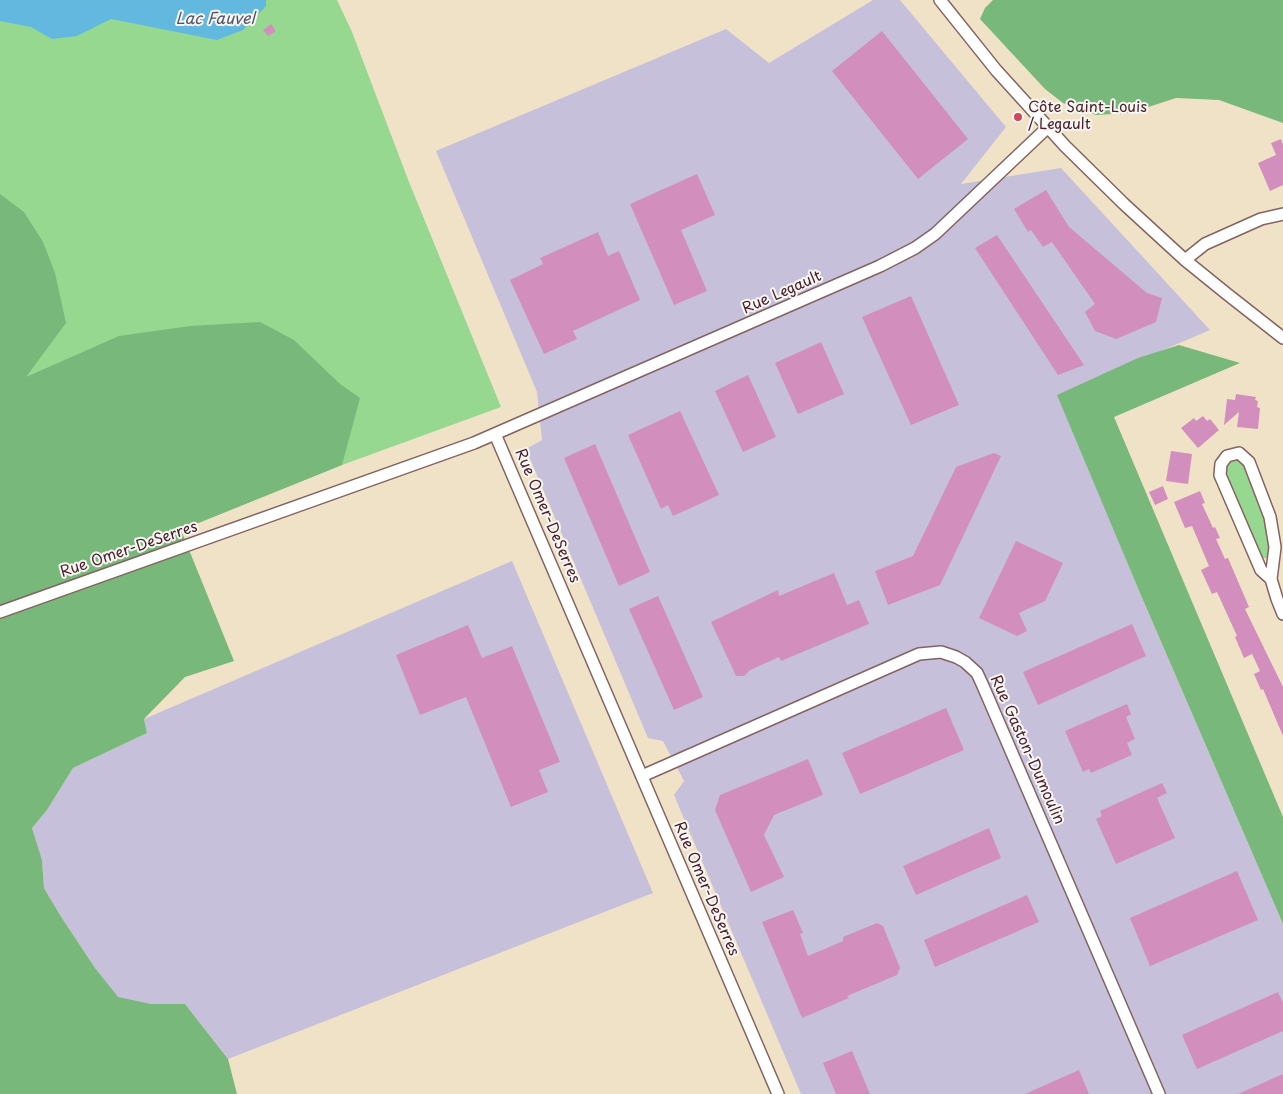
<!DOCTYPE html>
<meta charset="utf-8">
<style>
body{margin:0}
canvas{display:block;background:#f0e2c6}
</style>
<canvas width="1283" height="1094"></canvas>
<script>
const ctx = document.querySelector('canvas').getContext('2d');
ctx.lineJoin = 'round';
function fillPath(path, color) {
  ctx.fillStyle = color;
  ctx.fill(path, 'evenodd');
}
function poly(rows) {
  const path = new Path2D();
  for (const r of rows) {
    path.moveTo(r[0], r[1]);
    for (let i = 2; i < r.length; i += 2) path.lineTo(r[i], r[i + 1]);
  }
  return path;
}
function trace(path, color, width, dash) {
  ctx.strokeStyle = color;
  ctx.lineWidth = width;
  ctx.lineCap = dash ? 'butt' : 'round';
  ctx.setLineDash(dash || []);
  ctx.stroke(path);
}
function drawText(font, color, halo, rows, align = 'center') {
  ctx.font = font + ' "Playpen Sans",sans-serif';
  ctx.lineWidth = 4;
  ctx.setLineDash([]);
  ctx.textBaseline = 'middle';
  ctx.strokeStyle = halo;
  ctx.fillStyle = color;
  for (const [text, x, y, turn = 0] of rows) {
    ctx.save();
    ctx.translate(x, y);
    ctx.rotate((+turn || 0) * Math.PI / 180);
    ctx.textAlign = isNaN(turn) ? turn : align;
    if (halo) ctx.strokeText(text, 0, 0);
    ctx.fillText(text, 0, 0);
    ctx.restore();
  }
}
fillPath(poly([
 [873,0,900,0,1006,127,961,184,1061,168,1210,330,1058,395,1140,593,1283,924,1283,1094,801,1094,674,795,684,781,663,741,648,738,526,449,542,440,537,392,436,151,726,29,769,63],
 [512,561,653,893,228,1059,185,1004,151,1004,118,998,95,968,60,915,44,888,42,860,32,828,47,810,73,768,147,733,144,719]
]), '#c6c0da');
fillPath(poly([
 [0,0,337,0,352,32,409,182,501,407,342,465,181,530,0,597],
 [1235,459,1241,461,1245,467,1264,517,1268,538,1268,556,1266,558,1263,558,1260,553,1226,474,1226,464,1230,461]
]), '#96d890');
fillPath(poly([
 [993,0,1283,0,1283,123,1219,100,1176,98,1130,113,1096,115,1063,103,1045,89,980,19,985,8],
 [0,194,24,212,43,242,55,273,66,323,26,377,119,336,190,326,260,322,294,340,340,384,360,398,342,465,181,530,234,661,185,677,144,719,147,733,73,768,47,810,32,828,42,860,44,888,60,915,95,968,118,997,151,1004,185,1004,228,1059,237,1094,0,1094],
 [1179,345,1240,363,1114,417,1283,817,1283,924,1140,593,1057,395,1138,358]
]), '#78b87a');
fillPath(poly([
 [0,0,266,0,266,6,243,30,217,40,111,19,77,36,52,39,31,27,0,21]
]), '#62b8df');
fillPath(poly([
 [271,24,276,31,268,36,263,30],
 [882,31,968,139,918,179,832,71],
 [1281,139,1283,145,1283,185,1270,191,1258,163,1276,155,1271,143],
 [697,174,715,215,681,230,707,291,674,305,630,204],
 [1046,190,1069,227,1147,293,1162,298,1156,322,1116,339,1095,331,1085,312,1095,304,1052,242,1043,247,1031,230,1028,232,1014,209],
 [598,232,608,256,619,251,640,300,573,331,577,339,544,354,510,280,543,264,540,258],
 [997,235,1084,365,1058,375,975,248],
 [911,296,959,405,911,425,862,317],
 [821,342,844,394,798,414,775,363],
 [748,375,776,437,743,452,715,391],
 [1236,394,1256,397,1255,400,1258,401,1257,407,1260,408,1258,429,1237,427,1239,412,1224,425,1227,399,1235,400],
 [680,411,719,495,673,516,668,505,661,509,628,435],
 [1203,416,1207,421,1210,419,1219,430,1198,448,1181,428,1194,418,1196,421],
 [595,444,650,572,619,586,564,458],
 [1171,451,1192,454,1188,484,1166,481],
 [994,453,1001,456,940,585,888,605,875,571,913,556,956,467],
 [1163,486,1168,499,1155,505,1149,492],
 [1200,491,1205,503,1202,504,1213,528,1215,527,1220,538,1216,539,1225,559,1228,558,1249,607,1245,609,1283,687,1283,736,1263,689,1261,690,1254,674,1260,671,1252,654,1244,658,1235,637,1237,636,1217,592,1212,594,1201,570,1209,566,1192,526,1185,528,1174,502],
 [1016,541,1063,563,1045,601,1019,613,1027,631,1017,636,979,618],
 [834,573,847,605,859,600,869,624,781,661,779,657,750,670,744,676,736,676,711,622,778,590,779,596],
 [658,596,703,697,674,710,629,609],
 [1132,624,1146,656,1038,705,1023,672],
 [468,625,482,658,512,646,560,762,539,770,548,792,511,807,466,697,420,715,396,655],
 [1127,704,1131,714,1126,717,1135,739,1127,743,1132,755,1091,773,1089,769,1083,772,1065,731],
 [946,708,964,750,860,794,842,753],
 [808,759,823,795,774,815,764,835,784,877,751,892,715,810,720,795],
 [1162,783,1167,793,1157,798,1175,838,1116,864,1096,819,1102,816,1100,811],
 [989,828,1001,858,916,895,903,866],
 [1237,871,1258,920,1150,966,1130,918],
 [1027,895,1039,922,935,967,924,940],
 [793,910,803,933,800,934,808,956,843,941,843,937,877,923,883,926,900,968,897,975,847,996,849,998,802,1018,762,922],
 [1278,992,1283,1003,1283,1031,1197,1069,1182,1035],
 [852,1051,870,1094,836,1094,823,1063],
 [1079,1070,1089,1094,1025,1094],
 [1283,1074,1283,1094,1238,1094]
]), '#d28fbe');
const minor = poly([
 [940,0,996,70,1065,146,1124,204,1185,260,1227,294,1283,338],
 [1185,260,1205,244,1261,219,1283,214],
 [495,434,778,1094],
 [1271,579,1261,570,1220,475,1221,464,1227,456,1239,453,1249,462,1270,517,1275,547,1271,579,1277,599,1283,614],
 [0,612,474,443,880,266,915,248,935,234,1047,128],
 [642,776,919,654,941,652,956,657,965,662,977,673,983,686,1159,1094]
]);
trace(minor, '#846361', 14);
trace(minor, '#fff', 11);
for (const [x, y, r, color] of [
 [1018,117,5,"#d1495b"]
]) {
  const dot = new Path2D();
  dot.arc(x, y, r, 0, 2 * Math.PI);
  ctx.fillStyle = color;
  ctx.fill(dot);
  trace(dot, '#f6f6f2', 2);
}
drawText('15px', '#4a1f2b', '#f6f6f2', [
 ["Côte Saint-Louis",1028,108],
 ["/ Legault",1028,125]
], 'left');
drawText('15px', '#4a1f2b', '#f6f6f2', [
 ["Rue Legault",782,293,-24],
 ["Rue Omer-DeSerres",547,516,67],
 ["Rue Omer-DeSerres",129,550,-19],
 ["Rue Gaston-Dumoulin",1027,750,66],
 ["Rue Omer-DeSerres",706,889,67]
]);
drawText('italic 16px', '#52556a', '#f6f6f2', [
 ["Lac Fauvel",215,20]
]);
</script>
